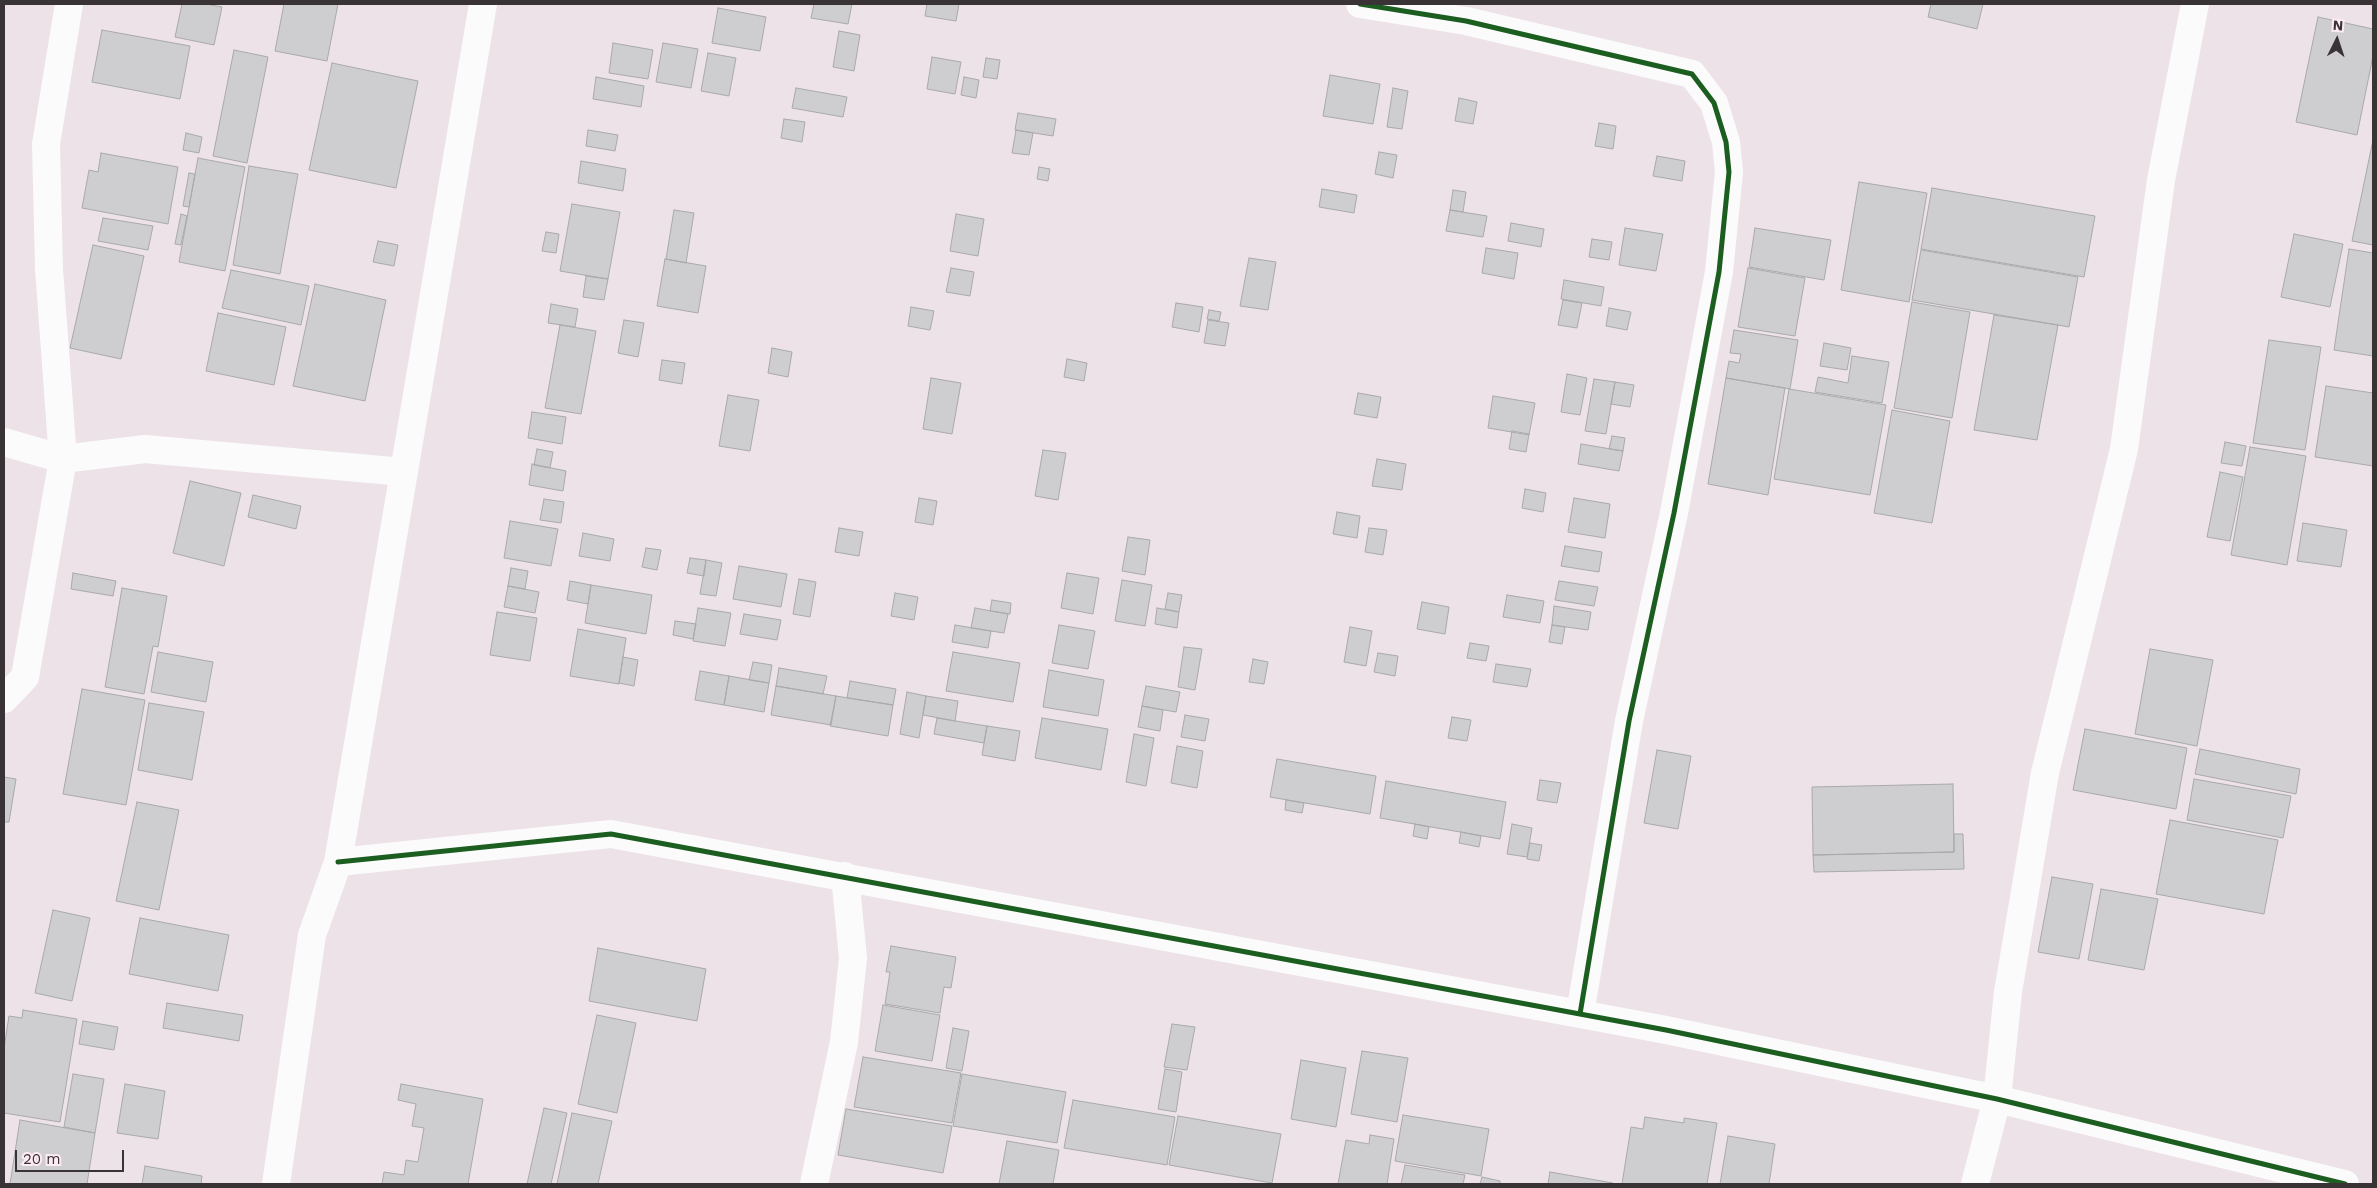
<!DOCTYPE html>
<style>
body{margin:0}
#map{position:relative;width:2377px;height:1188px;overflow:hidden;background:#ece2e7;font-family:"Work Sans",sans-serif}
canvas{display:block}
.frame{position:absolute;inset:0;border:5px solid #3a3336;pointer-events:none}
.north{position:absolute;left:2312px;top:15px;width:50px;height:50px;-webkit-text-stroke:4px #feebf3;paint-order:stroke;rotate:4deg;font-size:14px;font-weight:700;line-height:20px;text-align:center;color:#3a3336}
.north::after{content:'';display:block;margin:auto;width:18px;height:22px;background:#3a3336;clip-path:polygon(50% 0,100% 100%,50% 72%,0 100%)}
.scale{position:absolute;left:15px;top:1150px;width:109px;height:22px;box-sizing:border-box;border:2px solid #3a3336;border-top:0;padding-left:6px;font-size:15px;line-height:18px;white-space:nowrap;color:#3a3336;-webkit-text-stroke:4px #feebf3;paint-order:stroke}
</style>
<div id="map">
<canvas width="2377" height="1188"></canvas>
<div class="frame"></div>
<div class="north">N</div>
<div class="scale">20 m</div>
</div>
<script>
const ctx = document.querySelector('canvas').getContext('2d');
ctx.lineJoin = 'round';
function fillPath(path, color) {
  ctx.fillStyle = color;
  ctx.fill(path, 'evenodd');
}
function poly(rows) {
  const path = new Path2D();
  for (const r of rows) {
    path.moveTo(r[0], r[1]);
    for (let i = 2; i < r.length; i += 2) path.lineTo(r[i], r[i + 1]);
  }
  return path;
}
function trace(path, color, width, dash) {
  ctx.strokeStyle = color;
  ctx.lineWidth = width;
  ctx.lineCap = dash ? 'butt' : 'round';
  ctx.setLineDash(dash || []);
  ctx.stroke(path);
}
const building = poly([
 [182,4,206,4,222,7,214,45,175,37,182,4],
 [284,4,338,4,327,61,275,51,284,4],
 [814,4,852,4,848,24,811,18,814,4],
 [927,4,959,4,956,21,925,16,927,4],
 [1931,4,1983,4,1977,29,1928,17,1931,4],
 [718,8,766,17,760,51,712,43,718,8],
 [2318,17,2373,29,2373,56,2357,135,2296,122,2318,17],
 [102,30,190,46,180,99,92,82,102,30],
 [839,31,860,35,854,71,833,67,839,31],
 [613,43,653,50,648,79,609,73,613,43],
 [663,43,698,49,691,88,656,82,663,43],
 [234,50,268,57,247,163,213,156,234,50],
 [708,53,736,58,729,96,701,91,708,53],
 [932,57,961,62,955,94,927,89,932,57],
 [986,58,1000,60,997,79,983,77,986,58],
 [332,63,418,81,396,188,309,170,332,63],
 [1330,75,1380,84,1373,124,1323,116,1330,75],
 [596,77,644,86,641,107,593,99,596,77],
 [964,77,979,80,976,98,961,95,964,77],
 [796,88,847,97,843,117,792,108,796,88],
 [1393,88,1408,91,1402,129,1387,127,1393,88],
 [1459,98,1477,102,1473,124,1455,121,1459,98],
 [1018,113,1056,119,1053,136,1015,130,1018,113],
 [784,119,805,122,802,142,781,138,784,119],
 [1599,123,1616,126,1613,149,1595,146,1599,123],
 [588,130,618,135,615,151,586,146,588,130],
 [1016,130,1033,133,1029,155,1012,153,1016,130],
 [186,133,202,137,199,153,183,150,186,133],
 [2373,140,2373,245,2352,241,2373,140],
 [1379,152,1397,155,1393,178,1375,174,1379,152],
 [101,153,178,167,168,224,82,208,89,170,98,172,101,153],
 [1657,156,1685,161,1682,181,1653,176,1657,156],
 [198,158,245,167,225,271,179,262,198,158],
 [581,161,626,169,623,191,578,183,581,161],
 [249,166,298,174,280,274,233,265,249,166],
 [1039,167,1050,169,1048,181,1037,179,1039,167],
 [189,173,195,174,189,207,183,206,189,173],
 [1859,182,1927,193,1909,302,1841,290,1859,182],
 [1932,188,2095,216,2084,277,1921,249,1932,188],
 [1322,189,1357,195,1354,213,1319,207,1322,189],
 [1453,190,1466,192,1463,212,1450,210,1453,190],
 [572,204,620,212,608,279,560,271,572,204],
 [674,210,694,213,686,263,666,259,674,210],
 [1450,210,1487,216,1483,237,1446,231,1450,210],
 [181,214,187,216,181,245,175,244,181,214],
 [956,214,984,219,978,256,950,251,956,214],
 [103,218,153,226,148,250,98,241,103,218],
 [1511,223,1544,229,1541,247,1508,241,1511,223],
 [1625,228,1663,234,1656,271,1619,265,1625,228],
 [1755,228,1831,240,1824,280,1749,267,1755,228],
 [546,232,559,234,556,253,542,251,546,232],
 [2294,234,2343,244,2330,307,2281,297,2294,234],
 [1592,239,1612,242,1609,260,1589,257,1592,239],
 [378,241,398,245,394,266,373,262,378,241],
 [93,245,144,256,121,359,70,348,93,245],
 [1486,248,1518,253,1514,279,1482,273,1486,248],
 [2349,249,2373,253,2373,356,2334,350,2349,249],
 [1921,250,2078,277,2069,327,1912,300,1921,250],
 [1249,258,1276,262,1268,310,1240,306,1249,258],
 [665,259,706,266,698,313,657,306,665,259],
 [951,268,974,272,970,296,946,292,951,268],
 [1748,268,1805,278,1795,336,1738,327,1748,268],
 [231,270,309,286,301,325,222,308,231,270],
 [586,276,608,279,604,300,583,297,586,276],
 [1564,280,1604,287,1601,306,1561,299,1564,280],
 [315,284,386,300,365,401,293,386,315,284],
 [1563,300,1582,303,1577,328,1558,325,1563,300],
 [1912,302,1970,312,1952,418,1894,408,1912,302],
 [1176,303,1203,307,1199,332,1172,327,1176,303],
 [551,304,578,309,575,327,548,323,551,304],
 [911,307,934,311,930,330,908,326,911,307],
 [1609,308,1631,312,1627,330,1606,326,1609,308],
 [1209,310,1221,312,1219,321,1207,319,1209,310],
 [218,313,286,327,274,385,206,371,218,313],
 [1994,315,2058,325,2037,440,1974,430,1994,315],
 [624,320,644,323,638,357,618,353,624,320],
 [1208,320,1229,323,1225,346,1204,343,1208,320],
 [560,325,596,331,581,414,545,408,560,325],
 [1734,330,1798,340,1790,389,1726,378,1729,361,1739,363,1741,354,1730,353,1734,330],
 [2269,340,2321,347,2305,450,2253,443,2269,340],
 [1824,343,1851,348,1847,370,1820,366,1824,343],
 [772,348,792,352,788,377,768,373,772,348],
 [1852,356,1889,362,1882,403,1815,392,1818,377,1848,383,1852,356],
 [1067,359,1087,363,1084,381,1064,377,1067,359],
 [662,360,685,363,682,384,659,380,662,360],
 [1567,374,1587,378,1580,415,1561,412,1567,374],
 [931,378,961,383,952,434,923,429,931,378],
 [1726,378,1785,388,1768,495,1708,484,1726,378],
 [1594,379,1615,382,1606,434,1585,431,1594,379],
 [1615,382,1634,385,1630,407,1611,404,1615,382],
 [2326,386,2373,393,2373,466,2315,457,2326,386],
 [1789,389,1886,405,1870,495,1774,479,1789,389],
 [1358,393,1381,397,1377,418,1354,414,1358,393],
 [728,395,759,400,750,451,719,446,728,395],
 [1493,396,1535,403,1529,435,1488,428,1493,396],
 [1892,410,1950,421,1932,523,1874,513,1892,410],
 [532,412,566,417,562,444,528,438,532,412],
 [1512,431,1529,434,1526,452,1509,449,1512,431],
 [1612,436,1625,438,1623,451,1609,449,1612,436],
 [2225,442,2246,446,2242,466,2221,463,2225,442],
 [1581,444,1623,451,1619,471,1578,464,1581,444],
 [2250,447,2306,456,2287,565,2231,555,2250,447],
 [537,449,553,452,550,468,534,465,537,449],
 [1043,450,1066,453,1058,500,1035,496,1043,450],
 [1377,459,1406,464,1402,490,1372,486,1377,459],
 [532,464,566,471,563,491,529,485,532,464],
 [2220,472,2243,477,2230,541,2207,537,2220,472],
 [190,481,241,493,224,566,173,553,190,481],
 [1525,489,1546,493,1543,512,1522,508,1525,489],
 [253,495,301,506,296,529,248,517,253,495],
 [919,498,937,501,933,525,915,522,919,498],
 [1574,498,1610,504,1605,538,1568,532,1574,498],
 [544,499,564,502,561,523,540,520,544,499],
 [1337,512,1360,516,1357,538,1333,534,1337,512],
 [510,521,558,529,551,566,504,558,510,521],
 [2303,523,2347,530,2341,567,2297,561,2303,523],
 [839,528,863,532,859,556,835,552,839,528],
 [1369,528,1387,530,1383,555,1365,552,1369,528],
 [583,533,614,539,610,561,579,556,583,533],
 [1128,537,1150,540,1145,575,1122,571,1128,537],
 [1565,546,1602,552,1599,572,1561,566,1565,546],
 [646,548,661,550,657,570,642,567,646,548],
 [690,558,706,560,704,576,687,573,690,558],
 [706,560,722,563,716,596,700,594,706,560],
 [739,566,787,574,781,607,733,599,739,566],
 [511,568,528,571,525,589,508,586,511,568],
 [73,573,116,581,113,596,71,589,73,573],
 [1067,573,1099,578,1093,614,1061,608,1067,573],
 [799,579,816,582,810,617,793,614,799,579],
 [1122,580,1152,585,1145,626,1115,621,1122,580],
 [570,581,591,585,588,604,567,600,570,581],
 [1559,581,1598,587,1594,606,1555,600,1559,581],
 [591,585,652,595,646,634,585,623,591,585],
 [508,586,539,592,535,613,504,607,508,586],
 [122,588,167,596,158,647,153,646,144,694,105,687,122,588],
 [895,593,918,597,914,620,891,616,895,593],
 [1168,593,1182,595,1179,612,1165,609,1168,593],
 [1507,595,1544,601,1540,623,1503,617,1507,595],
 [992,600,1011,603,1010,614,990,611,992,600],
 [1422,602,1449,607,1445,634,1417,629,1422,602],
 [1554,606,1591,612,1588,630,1552,625,1554,606],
 [698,608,731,613,725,646,693,641,698,608],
 [975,608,1008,614,1004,633,971,628,975,608],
 [1157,608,1179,612,1177,628,1155,624,1157,608],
 [497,612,537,618,530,661,490,655,497,612],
 [744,614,781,620,777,640,740,634,744,614],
 [675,621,696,624,693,639,673,635,675,621],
 [955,625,991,631,988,648,952,642,955,625],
 [1059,625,1095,631,1088,669,1052,663,1059,625],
 [1552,625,1565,627,1562,644,1549,642,1552,625],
 [1350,627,1372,631,1366,666,1344,662,1350,627],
 [578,629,626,638,619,684,570,676,578,629],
 [1470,643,1489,646,1486,661,1467,658,1470,643],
 [1184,647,1202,649,1195,690,1178,687,1184,647],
 [2150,649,2213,660,2197,746,2135,734,2150,649],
 [158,652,213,662,206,702,151,692,158,652],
 [953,652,1020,663,1013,702,946,691,953,652],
 [1378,653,1398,656,1395,676,1374,672,1378,653],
 [623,657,638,660,634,686,619,683,623,657],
 [1253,659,1268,662,1264,684,1249,682,1253,659],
 [753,662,772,665,769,683,749,680,753,662],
 [1496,664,1531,669,1527,687,1493,682,1496,664],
 [779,668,827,676,823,694,776,686,779,668],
 [1049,670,1104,680,1098,716,1043,707,1049,670],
 [700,671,729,676,724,705,695,700,700,671],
 [729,676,769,683,764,712,724,705,729,676],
 [850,681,896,689,893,705,847,698,850,681],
 [776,686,836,696,831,725,771,715,776,686],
 [1146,686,1180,692,1176,712,1142,706,1146,686],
 [82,689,145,700,126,805,63,794,82,689],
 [907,692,926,696,919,738,900,734,907,692],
 [836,696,893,705,888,736,830,726,836,696],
 [926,696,958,701,955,721,923,715,926,696],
 [149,703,204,712,192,780,138,770,149,703],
 [1142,706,1163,710,1160,731,1138,727,1142,706],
 [1185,715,1209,719,1205,741,1181,737,1185,715],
 [1452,717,1471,720,1467,741,1448,738,1452,717],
 [937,718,987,726,984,743,934,734,937,718],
 [1042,718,1108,729,1101,770,1035,758,1042,718],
 [987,726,1020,731,1015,761,982,755,987,726],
 [2085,729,2187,748,2176,809,2073,790,2085,729],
 [1134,734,1154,738,1146,786,1126,782,1134,734],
 [1177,746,1203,751,1197,788,1171,783,1177,746],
 [2200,749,2300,769,2296,794,2195,774,2200,749],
 [1657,750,1691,756,1678,829,1644,823,1657,750],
 [1277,759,1376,776,1370,814,1270,797,1277,759],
 [4,777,16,779,9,822,4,822,4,777],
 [2194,779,2291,796,2283,838,2187,820,2194,779],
 [1540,780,1561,783,1557,803,1537,800,1540,780],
 [1386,781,1506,802,1500,839,1380,818,1386,781],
 [1953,784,1954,852,1813,855,1812,787,1953,784],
 [1286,800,1304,803,1302,813,1285,810,1286,800],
 [137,802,179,810,159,910,116,901,137,802],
 [2170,820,2278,840,2264,914,2156,894,2170,820],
 [1415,824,1429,827,1427,839,1413,836,1415,824],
 [1512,824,1532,828,1527,857,1507,854,1512,824],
 [1461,832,1481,836,1479,847,1459,843,1461,832],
 [1954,834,1963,834,1964,869,1814,872,1813,855,1954,852,1954,834],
 [1530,843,1542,845,1539,861,1527,859,1530,843],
 [2052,877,2093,884,2079,959,2038,952,2052,877],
 [2101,889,2158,899,2144,970,2088,960,2101,889],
 [53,910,90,918,72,1001,35,993,53,910],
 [140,918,229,935,218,991,129,974,140,918],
 [891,946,956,957,951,988,944,987,940,1013,885,1004,890,972,886,972,891,946],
 [598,948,706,969,697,1021,589,1001,598,948],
 [167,1003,243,1015,239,1041,163,1028,167,1003],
 [883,1005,940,1015,932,1061,875,1051,883,1005],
 [23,1010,77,1019,60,1122,4,1113,4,1048,9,1016,22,1018,23,1010],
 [597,1015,636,1023,617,1113,578,1104,597,1015],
 [83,1021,118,1027,114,1050,79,1044,83,1021],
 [1172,1024,1195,1027,1187,1070,1164,1067,1172,1024],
 [953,1028,969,1031,962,1071,946,1068,953,1028],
 [1362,1051,1408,1058,1397,1122,1351,1114,1362,1051],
 [863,1057,961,1073,952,1123,854,1107,863,1057],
 [1301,1060,1346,1068,1336,1127,1291,1119,1301,1060],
 [1165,1069,1182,1072,1176,1112,1158,1109,1165,1069],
 [73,1074,104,1079,95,1133,64,1127,73,1074],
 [962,1074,1066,1092,1057,1143,953,1126,962,1074],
 [125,1084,165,1091,158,1139,117,1133,125,1084],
 [401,1084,483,1099,468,1184,382,1184,384,1172,404,1175,406,1160,418,1162,424,1128,412,1126,416,1104,398,1100,401,1084],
 [1073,1100,1175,1117,1167,1165,1064,1148,1073,1100],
 [544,1108,567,1113,551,1184,527,1184,544,1108],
 [846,1109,952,1126,943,1173,838,1155,846,1109],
 [572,1113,612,1121,598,1184,557,1184,572,1113],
 [1403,1115,1489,1129,1481,1176,1395,1161,1403,1115],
 [1178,1116,1281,1134,1272,1183,1169,1165,1178,1116],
 [1645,1117,1684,1123,1684,1118,1717,1123,1707,1184,1622,1184,1631,1127,1643,1129,1645,1117],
 [20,1120,95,1133,87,1184,10,1184,20,1120],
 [1370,1135,1394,1139,1387,1184,1338,1184,1346,1140,1369,1144,1370,1135],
 [1728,1136,1775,1144,1769,1184,1720,1184,1728,1136],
 [1007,1141,1059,1150,1053,1184,999,1184,1007,1141],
 [1405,1165,1465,1175,1463,1184,1401,1184,1405,1165],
 [145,1166,202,1176,201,1184,142,1184,145,1166],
 [1550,1172,1613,1183,1612,1184,1548,1184,1550,1172],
 [1482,1177,1500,1181,1500,1184,1480,1184,1482,1177]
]);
fillPath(building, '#cecdcf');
trace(building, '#a9a9aa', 1);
trace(poly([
 [1360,4,1466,21,1692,74,1714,103,1726,142,1729,172,1719,272,1674,513,1629,721,1580,1014],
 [4,442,63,459,145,449,404,472],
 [4,699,25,677,63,459,49,269,46,144,69,4],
 [338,862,611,834,1666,1030,1997,1099,2345,1184],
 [276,1184,312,935,338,862,483,4],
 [814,1184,844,1042,853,958,845,876],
 [1975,1184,1997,1099,2008,992,2045,773,2124,449,2161,180,2195,4]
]), '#fcfbfb', 28);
trace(poly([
 [1360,4,1466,21,1692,74,1714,103,1726,142,1729,172,1719,272,1674,513,1629,721,1580,1014],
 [338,862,611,834,1666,1030,1997,1099,2345,1184]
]), '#1b5e20', 5);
</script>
